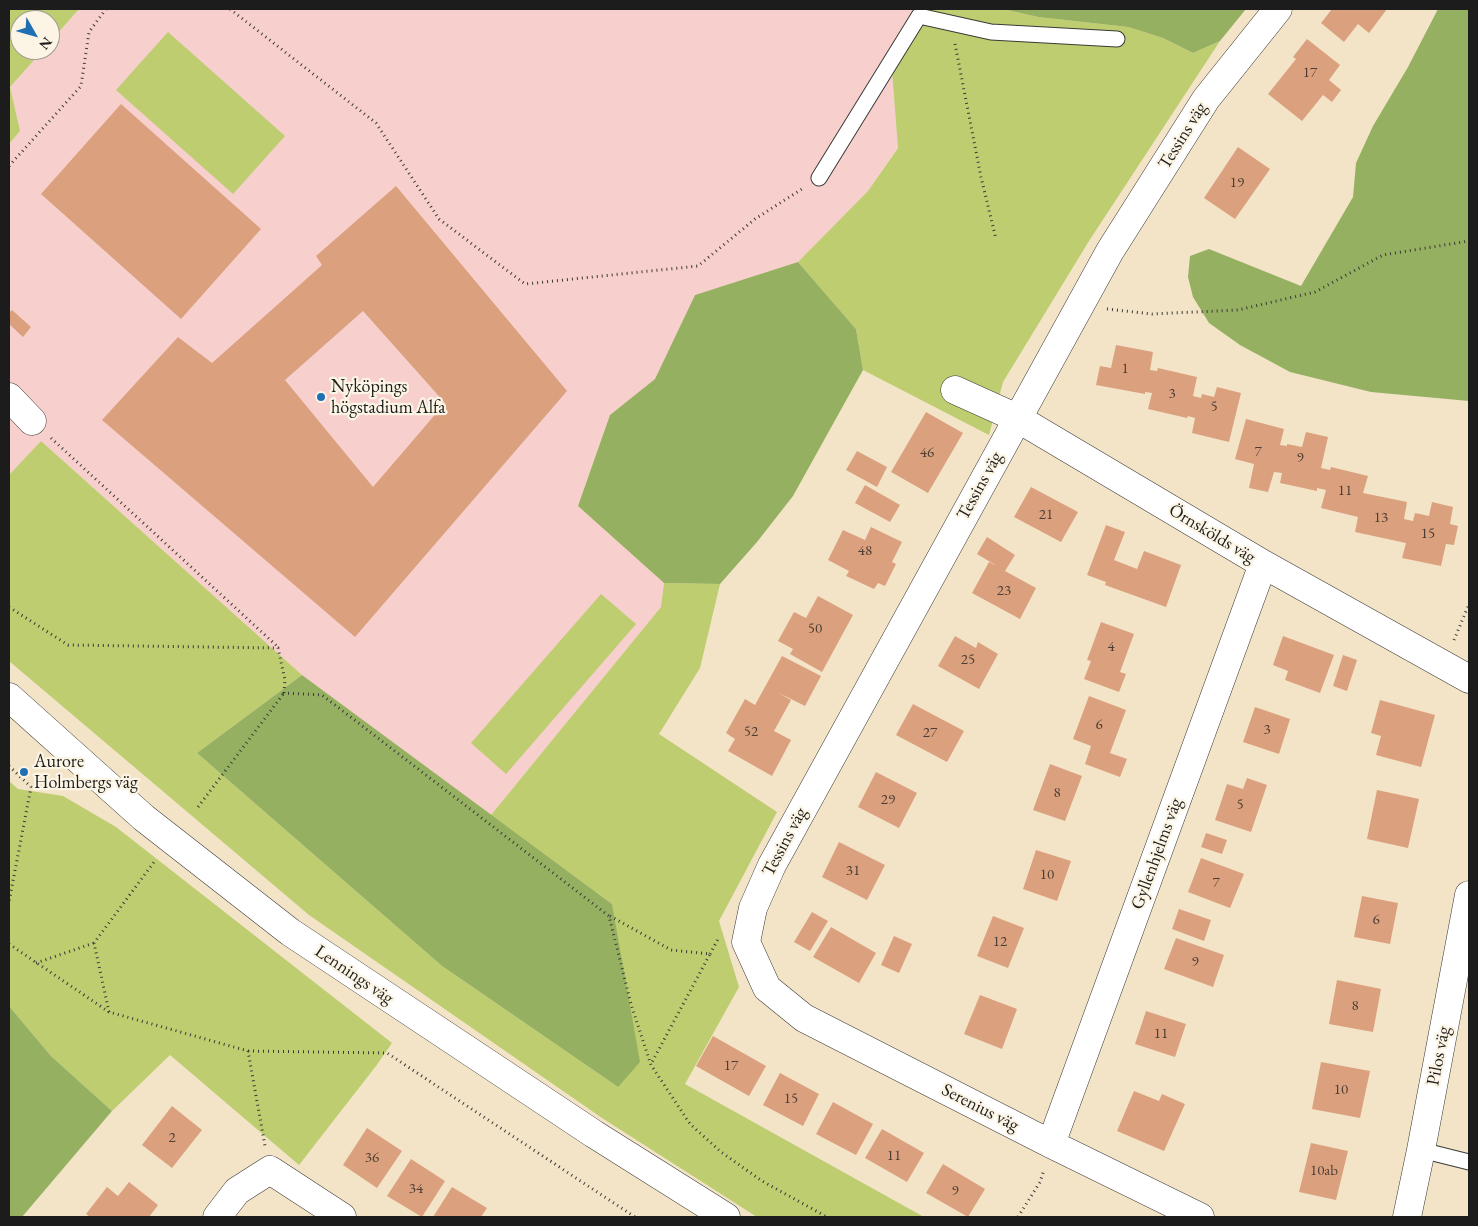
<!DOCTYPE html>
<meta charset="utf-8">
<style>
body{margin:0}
#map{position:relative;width:1478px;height:1226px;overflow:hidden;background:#f3e4c8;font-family:"EB Garamond",serif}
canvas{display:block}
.frame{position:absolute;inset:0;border:10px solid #1c1c1c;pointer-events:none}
.north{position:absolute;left:10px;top:10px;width:50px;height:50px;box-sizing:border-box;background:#fcf5e5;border:1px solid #a29e95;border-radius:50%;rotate:128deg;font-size:14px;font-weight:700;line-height:20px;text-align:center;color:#1c1c1c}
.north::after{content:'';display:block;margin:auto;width:18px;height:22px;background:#1f6fb2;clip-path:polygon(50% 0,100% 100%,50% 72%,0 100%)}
</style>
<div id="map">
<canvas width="1478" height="1226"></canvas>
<div class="frame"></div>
<div class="north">N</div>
</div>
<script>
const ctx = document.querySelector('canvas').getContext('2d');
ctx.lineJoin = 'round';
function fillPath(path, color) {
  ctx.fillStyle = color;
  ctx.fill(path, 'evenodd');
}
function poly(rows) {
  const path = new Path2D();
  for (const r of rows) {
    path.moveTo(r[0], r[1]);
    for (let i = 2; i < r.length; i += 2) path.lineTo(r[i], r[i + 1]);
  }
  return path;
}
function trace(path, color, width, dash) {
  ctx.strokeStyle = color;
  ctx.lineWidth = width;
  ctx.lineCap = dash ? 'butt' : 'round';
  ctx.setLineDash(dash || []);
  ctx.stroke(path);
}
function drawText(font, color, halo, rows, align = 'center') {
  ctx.font = font + ' "EB Garamond",serif';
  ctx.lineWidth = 4.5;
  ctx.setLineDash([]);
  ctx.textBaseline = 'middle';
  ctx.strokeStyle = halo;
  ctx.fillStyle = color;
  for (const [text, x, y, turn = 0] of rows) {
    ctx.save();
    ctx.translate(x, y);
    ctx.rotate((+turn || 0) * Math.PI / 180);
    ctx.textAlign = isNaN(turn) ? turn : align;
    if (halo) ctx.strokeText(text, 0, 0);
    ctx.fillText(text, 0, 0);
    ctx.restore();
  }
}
fillPath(poly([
 [79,9,931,9,892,71,898,147,868,191,798,262,695,295,655,379,610,415,578,506,664,583,661,607,491,815,302,675,41,441,9,475,9,144,20,131,10,87,43,50,50,50,50,42]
]), '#f7d0cd');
fillPath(poly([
 [9,9,79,9,50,42,50,20,20,20,20,50,43,50,10,87,20,131,9,144],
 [931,9,1003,9,1038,17,1128,27,1163,38,1193,53,1220,41,1089,241,1003,382,989,435,863,370,856,329,798,262,868,191,898,148,892,71],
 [168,32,285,136,233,194,116,90],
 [41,441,302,675,197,753,442,966,618,1087,612,904,491,815,661,607,664,583,720,584,700,668,659,734,777,812,719,921,739,987,685,1084,924,1217,757,1217,602,1118,309,915,9,661,9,475],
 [601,594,636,624,506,774,471,743],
 [9,781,18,789,63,796,116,827,392,1043,376,1066,299,1165,170,1055,112,1111,51,1056,9,1006]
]), '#bdcd70');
fillPath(poly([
 [1003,9,1246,9,1220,41,1193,53,1163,38,1128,27,1038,17],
 [1438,9,1469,9,1469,401,1371,392,1290,372,1240,345,1209,323,1193,297,1188,277,1190,256,1209,249,1301,286,1353,197,1356,163,1373,126,1408,67],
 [798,262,856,329,863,370,793,496,757,542,720,584,664,583,578,506,610,415,655,379,695,295],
 [302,675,612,904,640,1062,618,1087,442,966,197,753],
 [9,1006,51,1056,112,1111,22,1217,9,1217]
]), '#96b062');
fillPath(poly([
 [1332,9,1387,9,1369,33,1358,24,1344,42,1321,23],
 [1307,39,1340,65,1329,80,1341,90,1332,102,1323,95,1302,121,1268,94,1296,59,1293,57],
 [121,104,261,229,181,319,41,194],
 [1238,147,1270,169,1235,219,1204,198],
 [396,186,567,391,355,637,102,420,178,337,212,363,322,265,316,256],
 [363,311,445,403,373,487,285,380],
 [12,310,31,327,23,337,9,324,9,313],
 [1116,345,1153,352,1150,370,1157,371,1158,368,1197,377,1193,396,1201,398,1202,394,1214,397,1217,387,1241,393,1229,442,1192,433,1195,418,1188,416,1187,418,1148,409,1152,393,1145,392,1145,394,1096,385,1100,366,1111,368],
 [926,412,963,433,928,493,891,472],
 [1246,419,1284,429,1280,445,1287,446,1287,444,1302,447,1306,432,1328,437,1321,468,1330,470,1331,467,1368,476,1363,493,1407,502,1404,519,1413,521,1415,513,1429,516,1432,502,1453,507,1450,524,1458,526,1454,545,1446,544,1441,566,1402,558,1406,543,1355,532,1358,517,1321,508,1326,490,1317,488,1317,491,1280,483,1282,473,1274,472,1268,492,1249,488,1254,464,1235,459],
 [857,451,887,467,877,487,846,470],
 [865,485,900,505,890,522,855,503],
 [1031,487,1078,512,1061,542,1014,517],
 [1106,525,1125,532,1114,560,1137,569,1144,551,1181,565,1166,607,1105,585,1106,582,1087,575],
 [871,527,902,542,892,562,896,564,885,586,878,583,874,589,846,576,849,571,828,560,843,530,865,540],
 [987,537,1015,555,1005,571,1036,588,1020,619,972,593,989,562,997,566,977,554],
 [818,596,853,615,822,672,790,654,793,649,778,641,794,612,806,618],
 [1101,622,1134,634,1120,672,1126,674,1119,692,1084,679,1091,661,1087,660],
 [955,636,976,648,978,642,998,654,979,689,938,666],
 [1283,636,1334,655,1320,693,1285,680,1288,671,1273,665],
 [1343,655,1357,660,1347,691,1333,686],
 [782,656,821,676,805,706,777,692,791,700,774,731,791,740,772,776,728,751,735,739,726,733,745,699,755,705],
 [1089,696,1126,710,1110,753,1127,759,1120,777,1085,764,1091,746,1073,739],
 [1380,700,1435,715,1421,767,1376,755,1381,736,1371,733],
 [913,704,964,731,947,762,896,735],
 [1255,707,1290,719,1279,754,1243,742],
 [1050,764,1082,776,1065,821,1033,810],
 [876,772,917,793,899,828,858,807],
 [1247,778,1267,785,1251,832,1215,820,1227,784,1243,789],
 [1377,790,1419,799,1408,848,1367,839],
 [1206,833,1227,840,1222,854,1201,847],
 [839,842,885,865,867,900,822,877],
 [1036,850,1071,861,1057,901,1023,889],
 [1201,858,1244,874,1230,908,1188,892],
 [1362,896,1398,903,1390,944,1354,937],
 [1179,909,1211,920,1204,941,1172,929],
 [812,912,828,921,810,951,794,942],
 [993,916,1024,928,1008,968,977,956],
 [831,927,876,953,859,983,813,957],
 [894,936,912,944,899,973,881,965],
 [1176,938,1224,955,1213,987,1164,969],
 [1337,980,1381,989,1373,1032,1329,1024],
 [980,995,1017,1009,1002,1049,964,1034],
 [1146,1011,1186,1024,1175,1057,1135,1044],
 [713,1036,766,1066,749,1096,696,1066],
 [1321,1062,1370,1071,1360,1118,1312,1109],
 [780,1073,819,1094,803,1126,763,1105],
 [1134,1091,1159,1101,1162,1094,1185,1104,1164,1151,1117,1131],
 [833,1102,873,1124,856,1155,816,1134],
 [172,1106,202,1130,172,1168,142,1145],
 [367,1128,402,1151,377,1188,343,1165],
 [882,1129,924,1153,907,1182,865,1158],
 [1311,1143,1348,1151,1336,1200,1299,1192],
 [411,1159,445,1181,422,1217,387,1196],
 [943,1164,985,1189,968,1217,926,1193],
 [129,1182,158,1205,149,1217,90,1217,86,1214,107,1187,118,1196],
 [452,1187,487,1208,481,1217,433,1217]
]), '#dba17e');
const lane = poly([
 [819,178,919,16,991,32,1117,39],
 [1421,1150,1469,1162]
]);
const street = poly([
 [955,390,1017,418,1263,564,1469,679],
 [9,397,32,421],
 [1051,1144,1263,564],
 [217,1217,237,1191,270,1170,342,1217],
 [1200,1217,1051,1144,804,1018,767,988,746,942,753,908,772,865,1110,251,1206,99,1278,9],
 [1407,1217,1421,1150,1469,895]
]);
const secondary = poly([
 [9,697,144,818,290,932,594,1134,726,1217]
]);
trace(lane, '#3c3a36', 17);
trace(street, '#3c3a36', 29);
trace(secondary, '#3c3a36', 29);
trace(poly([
 [230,9,376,123,439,219,525,284,698,266,755,219,802,189],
 [955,44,981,177,996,239],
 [9,166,81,86,89,32,106,9],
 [1107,309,1152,314,1238,310,1315,292,1383,255,1469,241],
 [51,438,278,647],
 [9,607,68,645,278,648,285,680,284,693,322,695,609,916,631,1004,651,1065,690,1124,721,1152,762,1181,827,1217],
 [1454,640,1469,604],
 [9,766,31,787,9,902],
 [198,807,284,693],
 [610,916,671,950,710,954,651,1064],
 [9,944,109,1012,248,1051,265,1146],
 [710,954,718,939],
 [36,963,94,943],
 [109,1012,94,943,154,862],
 [248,1051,387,1053,635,1217],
 [1018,1217,1040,1182,1044,1170]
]), '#3c3a36', 3, [1, 4]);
trace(lane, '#fff', 15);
trace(street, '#fff', 28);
trace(secondary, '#fff', 28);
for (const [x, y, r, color] of [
 [321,397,5,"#1f6fb2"],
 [24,772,5,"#1f6fb2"]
]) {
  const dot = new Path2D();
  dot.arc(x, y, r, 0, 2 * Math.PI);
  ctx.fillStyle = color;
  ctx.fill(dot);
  trace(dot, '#fcf5e5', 2);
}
drawText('15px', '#4c3d34', null, [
 ["17",1310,73],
 ["19",1237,183],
 ["1",1125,369],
 ["3",1172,394],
 ["5",1214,407],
 ["7",1258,452],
 ["46",927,453],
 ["9",1300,458],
 ["11",1345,491],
 ["21",1046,515],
 ["13",1381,518],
 ["15",1428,534],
 ["48",865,551],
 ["23",1004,591],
 ["50",815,629],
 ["4",1111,647],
 ["25",968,660],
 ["6",1099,725],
 ["3",1267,730],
 ["52",751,732],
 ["27",930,733],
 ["8",1057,793],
 ["29",888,800],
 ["5",1240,805],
 ["31",853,871],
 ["10",1047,875],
 ["7",1216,883],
 ["6",1376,920],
 ["12",1000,942],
 ["9",1195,962],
 ["8",1355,1006],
 ["11",1161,1034],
 ["17",731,1066],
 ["10",1341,1090],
 ["15",791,1099],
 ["2",172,1138],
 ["11",894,1156],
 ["36",372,1158],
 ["10ab",1324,1171],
 ["34",416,1189],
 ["9",955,1191]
]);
drawText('18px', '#1c1c1c', '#fcf5e5', [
 ["Tessins väg",1183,136,-58],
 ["Tessins väg",980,486,-61],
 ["Örnskölds väg",1212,534,31],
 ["Tessins väg",785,842,-62],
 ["Gyllenhjelms väg",1157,854,-70],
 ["Lennings väg",354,975,34],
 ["Pilos väg",1439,1056,-79],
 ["Serenius väg",980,1108,27]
]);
drawText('18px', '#1c1c1c', '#fcf5e5', [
 ["Nyköpings",331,387],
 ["högstadium Alfa",331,408],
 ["Aurore",34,762],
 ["Holmbergs väg",34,783]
], 'left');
</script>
